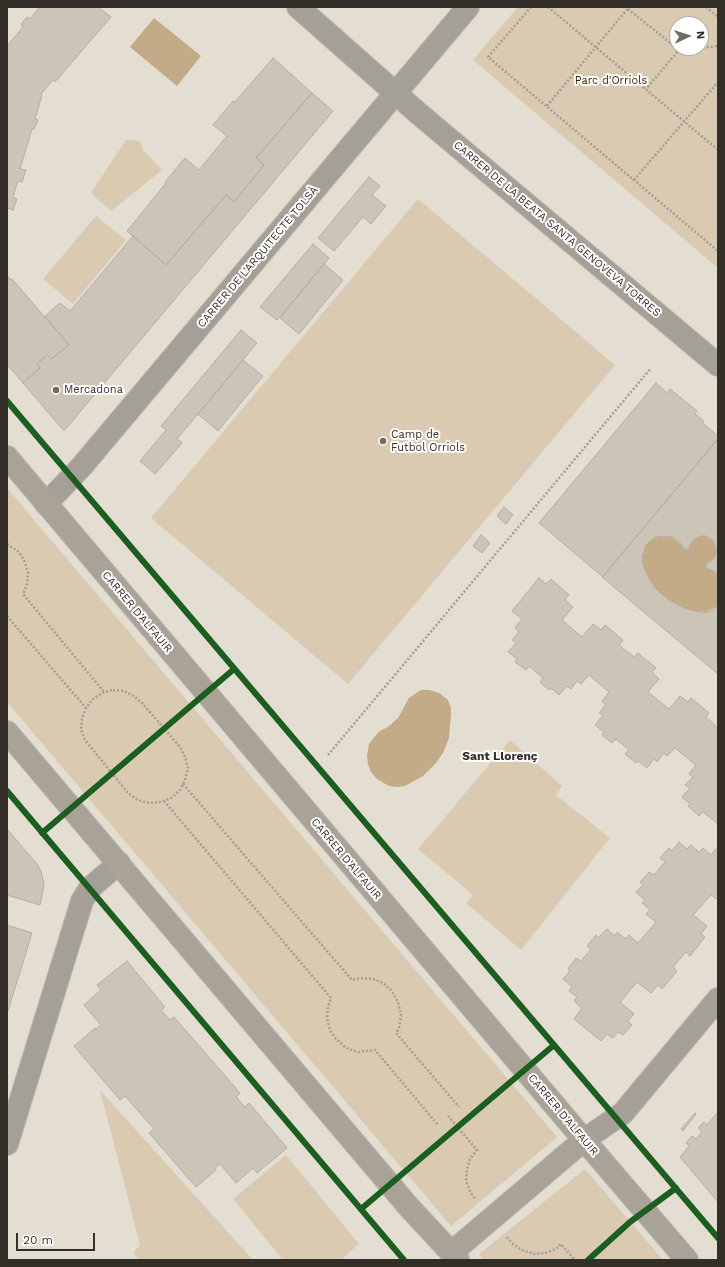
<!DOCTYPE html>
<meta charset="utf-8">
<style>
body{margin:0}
#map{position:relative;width:725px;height:1267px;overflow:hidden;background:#e3ddd2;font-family:"Work Sans",sans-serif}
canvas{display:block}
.frame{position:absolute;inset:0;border:8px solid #332e27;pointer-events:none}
.north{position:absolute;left:669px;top:16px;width:40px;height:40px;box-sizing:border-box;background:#fff;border:1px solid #adaba9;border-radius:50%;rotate:86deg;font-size:11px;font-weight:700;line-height:16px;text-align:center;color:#332e27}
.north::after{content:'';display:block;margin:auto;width:14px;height:18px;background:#716b63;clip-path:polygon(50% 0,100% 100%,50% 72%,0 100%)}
.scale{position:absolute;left:16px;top:1233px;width:79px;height:18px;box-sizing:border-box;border:2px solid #332e27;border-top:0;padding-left:5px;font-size:12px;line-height:14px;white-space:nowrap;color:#332e27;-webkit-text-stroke:3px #fff;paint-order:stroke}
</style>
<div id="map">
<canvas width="725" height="1267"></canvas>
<div class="frame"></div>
<div class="north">N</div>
<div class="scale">20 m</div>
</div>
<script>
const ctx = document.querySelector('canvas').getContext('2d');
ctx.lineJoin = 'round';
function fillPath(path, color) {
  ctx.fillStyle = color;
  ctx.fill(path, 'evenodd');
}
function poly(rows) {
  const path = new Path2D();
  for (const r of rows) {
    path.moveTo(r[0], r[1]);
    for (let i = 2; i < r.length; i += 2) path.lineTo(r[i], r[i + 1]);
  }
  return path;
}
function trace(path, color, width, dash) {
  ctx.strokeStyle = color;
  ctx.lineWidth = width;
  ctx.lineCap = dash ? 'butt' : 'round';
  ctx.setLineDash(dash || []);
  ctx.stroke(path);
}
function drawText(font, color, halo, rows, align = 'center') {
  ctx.font = font + ' "Work Sans",sans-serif';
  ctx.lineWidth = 4;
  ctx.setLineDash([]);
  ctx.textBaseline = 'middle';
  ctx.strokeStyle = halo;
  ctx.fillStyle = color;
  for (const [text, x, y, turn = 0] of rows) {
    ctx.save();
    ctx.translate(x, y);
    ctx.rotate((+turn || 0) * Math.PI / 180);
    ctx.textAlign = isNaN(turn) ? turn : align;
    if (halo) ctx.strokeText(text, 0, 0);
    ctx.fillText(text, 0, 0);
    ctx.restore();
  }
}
fillPath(poly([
 [518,7,718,7,718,268,473,60],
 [677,24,701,24,701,48,677,48],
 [126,140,140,141,143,150,162,170,111,211,91,193],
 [418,199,615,365,348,684,151,518],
 [96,216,126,240,73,304,43,279],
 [7,488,557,1137,451,1226,7,702],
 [510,740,562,786,556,795,610,838,521,950,466,903,473,895,418,849],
 [100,1090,253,1260,139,1260,133,1253,140,1245],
 [286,1155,359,1244,341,1260,283,1260,233,1199],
 [585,1169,663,1260,484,1260,479,1254]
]), '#dacab2');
fillPath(poly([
 [154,18,201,56,177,86,130,47],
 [660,536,672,537,681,544,689,547,693,540,700,536,705,536,713,540,717,552,714,559,706,564,706,568,711,570,718,574,718,606,706,612,691,611,675,604,666,598,657,590,647,576,643,565,642,556,646,545,648,542,653,539],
 [421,690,429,690,439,693,448,700,451,708,451,715,449,738,443,753,436,763,423,776,405,786,397,787,389,786,377,779,371,772,368,764,367,756,369,744,375,736,380,731,388,727,398,718,409,698]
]), '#c2ab86');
const building = poly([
 [40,7,98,7,111,17,55,82,53,80,41,94,42,95,35,119,38,120,34,129,32,129,20,169,26,170,22,182,18,181,13,197,17,199,13,210,7,208,7,210,7,46,23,27,21,25,24,20,28,17,30,19,40,7],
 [273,58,312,93,256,158,264,165,234,202,226,195,166,265,127,231,166,183,165,182,185,158,199,170,227,136,213,125,233,101,235,102,273,58],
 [312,93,333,111,64,431,23,383,40,368,37,364,47,355,51,359,69,345,45,316,60,303,70,311,133,236,166,265,226,195,234,202,264,165,256,158,312,93],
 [369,177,380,186,372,195,386,206,371,224,363,217,334,251,318,238,369,177],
 [313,244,329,258,277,320,260,307,313,244],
 [324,264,343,280,299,334,280,318,324,264],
 [7,275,11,280,12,279,69,345,51,359,47,355,37,364,40,368,23,383,7,364,7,275],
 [241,330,257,343,177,439,182,443,155,474,140,461,166,430,161,426,241,330],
 [243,360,263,376,218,431,198,414,243,360],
 [656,383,667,393,670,389,697,411,695,414,704,421,702,422,718,436,718,439,603,577,539,523,656,383],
 [718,439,718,574,711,570,706,568,706,564,714,559,717,552,715,542,710,538,706,536,700,536,694,539,690,544,689,550,684,549,680,542,672,537,664,536,656,537,651,540,646,545,642,556,643,565,650,581,657,590,670,601,686,609,703,613,711,611,718,606,718,674,602,577,718,439],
 [504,507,513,515,506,524,497,516,504,507],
 [481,535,490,543,482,553,473,546,481,535],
 [539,578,546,584,551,579,569,595,565,600,573,607,562,620,582,637,593,624,601,630,605,625,623,640,619,645,634,657,638,653,656,668,652,672,659,679,648,692,669,709,680,696,688,702,691,698,709,713,706,717,718,728,718,824,703,812,699,816,688,806,690,804,682,797,690,788,685,785,693,777,689,774,696,765,675,748,667,756,664,753,657,762,654,759,647,768,638,761,636,763,625,754,629,750,616,739,612,743,602,735,604,732,595,725,603,715,599,713,606,704,602,701,609,692,589,675,581,684,577,681,571,689,567,686,559,695,551,688,549,690,540,682,543,678,529,666,526,670,515,662,517,659,508,652,516,643,512,640,519,632,515,628,522,619,512,611,539,578],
 [7,829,37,864,41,871,44,885,40,905,7,895,7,829],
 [679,842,687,849,691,845,699,852,703,848,711,855,718,846,718,900,711,895,693,915,707,926,701,934,705,937,690,956,686,952,673,967,677,971,662,989,658,985,651,993,637,982,620,1002,634,1014,628,1021,632,1025,623,1035,618,1032,613,1038,607,1034,601,1041,574,1019,582,1008,574,1001,577,997,569,991,572,987,563,979,570,971,568,969,576,958,581,961,591,949,587,946,596,935,598,938,607,929,615,936,617,932,626,939,629,935,638,943,656,922,646,914,650,910,642,903,645,900,636,892,643,885,640,882,649,872,654,875,665,862,660,858,669,848,672,851,679,842],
 [7,925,32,933,7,1014,7,925],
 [127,961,165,1007,161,1010,170,1020,174,1017,240,1093,236,1097,245,1107,249,1103,287,1148,257,1173,253,1168,236,1183,220,1164,215,1168,216,1170,196,1187,149,1133,154,1129,125,1096,120,1100,74,1046,95,1028,96,1029,101,1025,84,1005,101,990,97,985,127,961],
 [718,1112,718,1202,680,1157,689,1146,686,1143,692,1136,696,1139,702,1132,698,1128,704,1122,707,1125,718,1112],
 [695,1113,696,1114,683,1131,681,1129,695,1113]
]);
fillPath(building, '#ccc4b6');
trace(building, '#b3aea5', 1);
const minor = poly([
 [298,7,418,113,718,365],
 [46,504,82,466,468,7],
 [584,1140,623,1113,718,999],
 [7,1144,82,901,90,888,119,863]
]);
const major = poly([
 [7,457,584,1140,687,1260],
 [7,732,408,1206,458,1260],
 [451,1253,584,1140]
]);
trace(minor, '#beb9b1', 24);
trace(major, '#beb9b1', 24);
trace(poly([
 [531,7,488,57,718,251],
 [548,7,718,150],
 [706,7,718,17],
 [628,9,679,50,646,89],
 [679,50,718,46],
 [547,106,629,7],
 [634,180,718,82],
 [7,544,19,552,25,562,28,573,27,584,23,594,104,692],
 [7,616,86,708],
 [113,690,124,691,134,696,142,703,180,747,185,757,188,768,185,780,180,790,171,798,160,802,149,803,138,800,128,793,85,740,81,730,82,718,86,708,93,699,102,693,113,690],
 [328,755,651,368],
 [183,784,352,980,361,978,373,979,383,983,392,991,398,1002,401,1015,399,1028,396,1033,459,1107],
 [164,801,331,998,328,1007,327,1018,330,1030,336,1039,346,1048,358,1052,375,1050,438,1125],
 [448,1116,477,1150,470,1159,467,1169,466,1181,470,1191,475,1199],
 [507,1237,513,1244,522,1250,534,1254,545,1253,556,1249,561,1244,575,1260]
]), '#a39e96', 2.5, [2, 2]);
trace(minor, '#a5a097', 22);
trace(major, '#a8a297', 22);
trace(poly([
 [7,401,718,1238],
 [7,791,404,1260],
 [42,833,234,669],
 [361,1209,554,1045],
 [588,1260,630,1222,676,1188]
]), '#1b5e20', 6);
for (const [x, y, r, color] of [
 [56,390,4,"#716b63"],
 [383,441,4,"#716b63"]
]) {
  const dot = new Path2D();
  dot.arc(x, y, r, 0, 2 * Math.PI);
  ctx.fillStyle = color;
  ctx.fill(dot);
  trace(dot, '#fff', 1.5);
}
drawText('11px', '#3a2400', '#fff', [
 ["Parc d'Orriols",611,81]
]);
drawText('11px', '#332e27', '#fff', [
 ["CARRER DE LA BEATA SANTA GENOVEVA TORRES",557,229,40],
 ["CARRER DE L'ARQUITECTE TOLSÀ",258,257,-50],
 ["CARRER D'ALFAUIR",137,612,50],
 ["CARRER D'ALFAUIR",346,859,50],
 ["CARRER D'ALFAUIR",563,1115,50]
]);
drawText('11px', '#332e27', '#fff', [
 ["Mercadona",64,390],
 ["Camp de",391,435],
 ["Futbol Orriols",391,448]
], 'left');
drawText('bold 12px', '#332e27', '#fff', [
 ["Sant Llorenç",500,756]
]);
</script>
